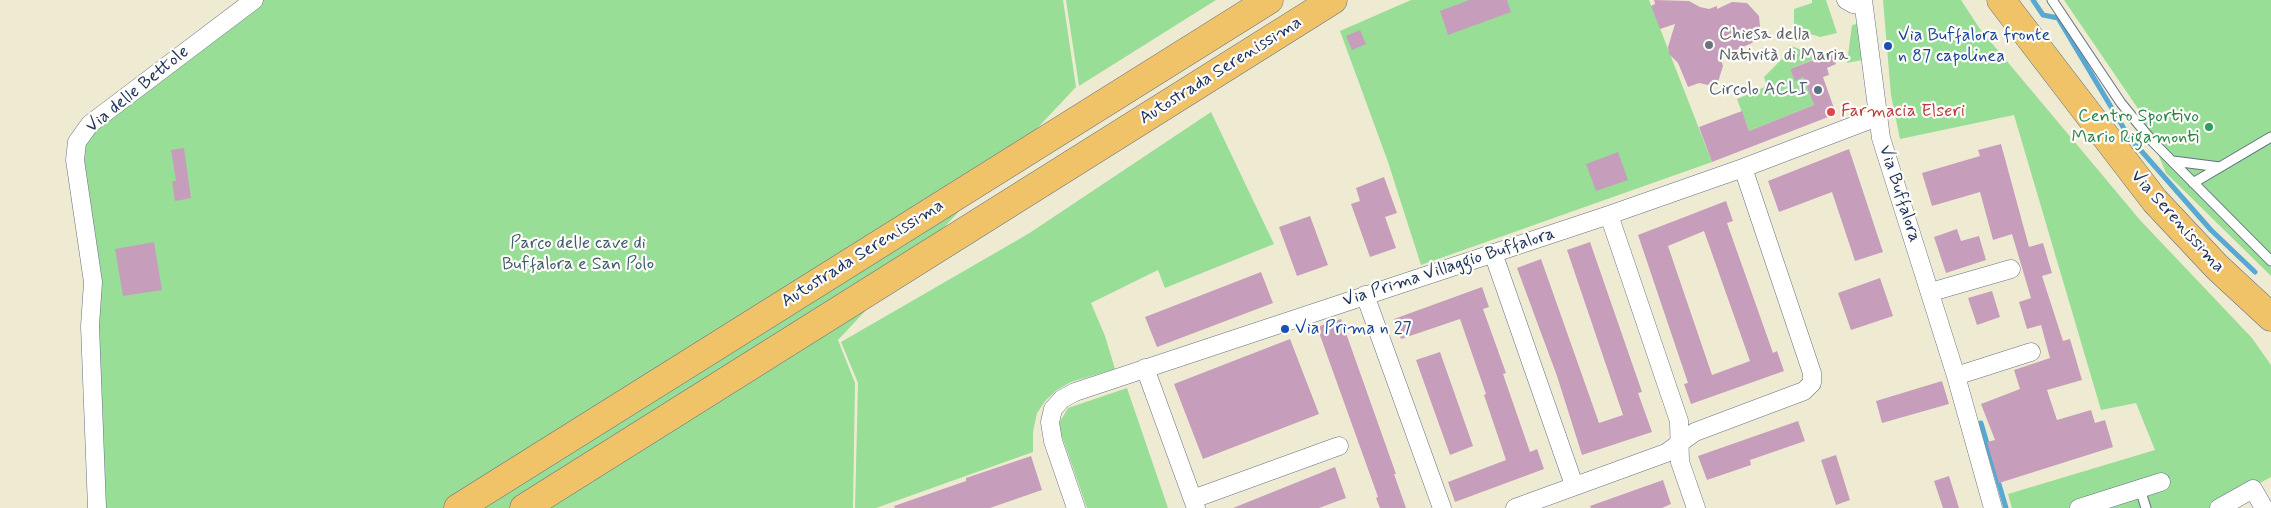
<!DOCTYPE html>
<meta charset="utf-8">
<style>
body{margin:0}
canvas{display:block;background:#efebd3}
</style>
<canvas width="2271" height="508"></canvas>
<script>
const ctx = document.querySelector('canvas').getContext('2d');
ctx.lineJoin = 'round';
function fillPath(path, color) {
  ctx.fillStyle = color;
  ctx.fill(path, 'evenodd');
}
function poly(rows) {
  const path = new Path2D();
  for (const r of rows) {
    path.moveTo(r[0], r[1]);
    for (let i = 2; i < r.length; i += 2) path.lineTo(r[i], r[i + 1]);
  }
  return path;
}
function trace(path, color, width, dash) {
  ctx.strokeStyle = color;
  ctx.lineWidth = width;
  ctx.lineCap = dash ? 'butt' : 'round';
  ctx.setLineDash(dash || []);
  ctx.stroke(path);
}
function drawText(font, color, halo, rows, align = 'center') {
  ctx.font = font + ' Mynerve,sans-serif';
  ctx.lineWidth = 4.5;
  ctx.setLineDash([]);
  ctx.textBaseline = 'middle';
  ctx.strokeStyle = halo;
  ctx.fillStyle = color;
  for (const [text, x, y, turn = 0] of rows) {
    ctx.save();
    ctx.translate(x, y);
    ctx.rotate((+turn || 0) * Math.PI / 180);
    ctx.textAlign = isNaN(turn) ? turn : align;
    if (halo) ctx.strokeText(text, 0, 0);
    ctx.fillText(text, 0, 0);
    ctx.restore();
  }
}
fillPath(poly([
 [262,0,1063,0,1076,87,838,340,855,383,853,508,102,508,80,143,91,127],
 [1066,0,1216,0,1079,86],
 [1411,0,1649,0,1712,162,1421,265,1388,162,1340,31],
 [1812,0,1826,0,1837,33,1820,37,1794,29,1794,9,1812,3],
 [1883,0,1961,0,1980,29,2140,220,2252,338,2271,365,2271,477,2214,508,2012,508,2008,494,2155,450,2136,403,2101,410,2014,115,1900,139,1891,95],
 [2064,0,2271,0,2271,276,2166,173,2141,113],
 [1857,24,1862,60,1847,63,1852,25],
 [1789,45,1819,57,1790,69,1795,80,1803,77,1814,105,1749,131,1737,99,1767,86,1764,77,1783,58],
 [1211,112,1274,244,1165,288,1158,270,1091,303,1105,336,1115,369,1071,382,1057,390,1046,400,1037,413,1033,432,1033,452,876,508,855,508,858,383,841,342,1028,234],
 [1127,388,1168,508,1087,508,1058,425,1068,408]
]), '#98de97');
trace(poly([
 [2033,0,2043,15,2058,18,2129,137,2211,230,2255,272],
 [1981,423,2006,508]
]), '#57a8d2', 5);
fillPath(poly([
 [1469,0,1507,0,1511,12,1448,35,1440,11],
 [1654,0,1689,1,1700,7,1709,9,1717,6,1717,9,1732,2,1747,3,1759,16,1760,26,1758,34,1752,43,1720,57,1723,66,1718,82,1708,85,1699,83,1688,87,1678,63,1669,54,1668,47,1675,24,1660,29,1651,6,1655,4],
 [1360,30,1366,44,1352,50,1346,36],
 [1831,53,1836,64,1827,68,1829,75,1823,77,1836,114,1712,162,1699,127,1742,111,1749,131,1814,105,1803,77,1795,81,1790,69],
 [2001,144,2029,247,2043,243,2052,273,2042,276,2063,341,2070,339,2082,380,2047,390,2057,420,2091,410,2095,423,2105,420,2113,447,1999,483,1987,442,1995,440,1981,404,2020,389,2014,370,2050,358,2041,325,2027,329,2019,302,2031,298,2012,234,1993,240,1980,192,1932,206,1922,173,1980,156,1978,150],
 [184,148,191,198,175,201,172,181,176,181,171,150],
 [1849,149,1883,252,1855,261,1832,192,1779,212,1768,181],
 [1618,152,1628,180,1596,191,1586,164],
 [1384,177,1397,213,1385,217,1396,248,1370,257,1351,204,1360,201,1356,188],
 [1726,201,1733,221,1727,223,1773,353,1777,351,1784,371,1691,404,1684,384,1688,383,1638,235],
 [1704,231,1750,361,1712,375,1668,246],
 [1310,216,1328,265,1297,276,1279,227],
 [1957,229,1961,241,1979,236,1986,260,1946,273,1934,237],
 [154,242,162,290,123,296,115,249],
 [1590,242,1642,392,1638,393,1652,432,1582,455,1557,376,1517,268,1541,259,1599,423,1623,415,1567,250],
 [1261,272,1273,303,1157,347,1145,317],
 [1880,278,1893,316,1851,330,1838,293],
 [1482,287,1489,307,1483,309,1506,373,1503,374,1530,452,1537,449,1544,469,1455,502,1448,482,1506,460,1484,395,1486,394,1460,319,1401,339,1394,319],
 [1992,291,2000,317,1977,325,1968,298],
 [1341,319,1396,474,1394,474,1406,508,1380,508,1376,498,1378,497,1317,327],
 [1290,339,1319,414,1203,459,1174,384],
 [1440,352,1473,446,1450,455,1416,360],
 [1942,381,1949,404,1882,423,1876,401],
 [1798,421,1805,441,1750,460,1751,465,1707,480,1698,456],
 [1836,455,1850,500,1836,505,1821,460],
 [1031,456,1042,490,990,508,895,508,894,506,966,481,966,478],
 [1335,467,1346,498,1319,508,1233,508],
 [1949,476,1959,508,1943,508,1934,481],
 [1663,480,1671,504,1662,508,1591,508,1590,506]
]), '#c69ebc');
const service = poly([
 [2052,0,2121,103,2153,142,2271,261],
 [2173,161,2220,167],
 [2193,183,2271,137],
 [2140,489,2146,508]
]);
const minor = poly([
 [1846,0,1853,4,1863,5],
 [1863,0,1881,138,1956,376,1993,508],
 [1609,215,1679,421,1680,462,1696,508],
 [1493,253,1574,485],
 [1931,292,2011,269],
 [1365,295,1442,508],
 [1145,368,1196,508],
 [1956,376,2031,352],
 [1193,499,1339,446],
 [97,508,90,326,93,282,75,160,77,142,90,124,254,0],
 [1076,508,1053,441,1050,422,1053,409,1062,399,1075,392,1609,215,1743,168,1877,117],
 [1515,508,1666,453,1695,432,1804,391,1812,383,1812,373,1743,168],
 [2079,508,2161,482],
 [2219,508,2253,489,2264,508]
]);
const primary = poly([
 [2001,0,2155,201,2217,267,2271,317]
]);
const motorway = poly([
 [458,508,1269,0],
 [524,508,1333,0]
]);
trace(service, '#657187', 11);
trace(minor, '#657187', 19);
trace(primary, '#657187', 29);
trace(motorway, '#657187', 29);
trace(service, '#fff', 9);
trace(minor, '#fff', 18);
trace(primary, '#f0c369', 28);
trace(motorway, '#f0c369', 28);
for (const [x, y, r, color] of [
 [1709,45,5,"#6b7280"],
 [1888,46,5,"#1a4fb4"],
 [1818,90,5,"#5c6f8a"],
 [1831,112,5,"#e0444e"],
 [2209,127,5,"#2e9e5b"],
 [1285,329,5,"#1a4fb4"]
]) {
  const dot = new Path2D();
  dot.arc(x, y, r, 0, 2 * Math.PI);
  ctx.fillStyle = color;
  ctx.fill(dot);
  trace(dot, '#fdfcf7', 2);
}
drawText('18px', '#5b616d', '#fdfcf7', [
 ["Chiesa della",1719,35],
 ["Natività di Maria",1719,56]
], 'left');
drawText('18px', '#164399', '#fdfcf7', [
 ["Via Buffalora fronte",1898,36],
 ["n 87 capolinea",1898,57],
 ["Via Prima n 27",1295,329]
], 'left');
drawText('18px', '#1b2f5e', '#fdfcf7', [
 ["Autostrada Serenissima",1221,71,-32],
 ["Via delle Bettole",138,90,-39],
 ["Via Buffalora",1899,194,72],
 ["Via Serenissima",2177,222,48],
 ["Autostrada Serenissima",863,254,-32],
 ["Via Prima Villaggio Buffalora",1449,268,-18]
]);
drawText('18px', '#4e5e75', '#fdfcf7', [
 ["Circolo ACLI",1808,90]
], 'right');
drawText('18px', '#be3a42', '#fdfcf7', [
 ["Farmacia Elseri",1841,112]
], 'left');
drawText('18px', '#27864d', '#fdfcf7', [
 ["Centro Sportivo",2199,117],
 ["Mario Rigamonti",2199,138]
], 'right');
drawText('18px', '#3a5b6c', '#fdfcf7', [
 ["Parco delle cave di",578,244],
 ["Buffalora e San Polo",578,265]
]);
</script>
